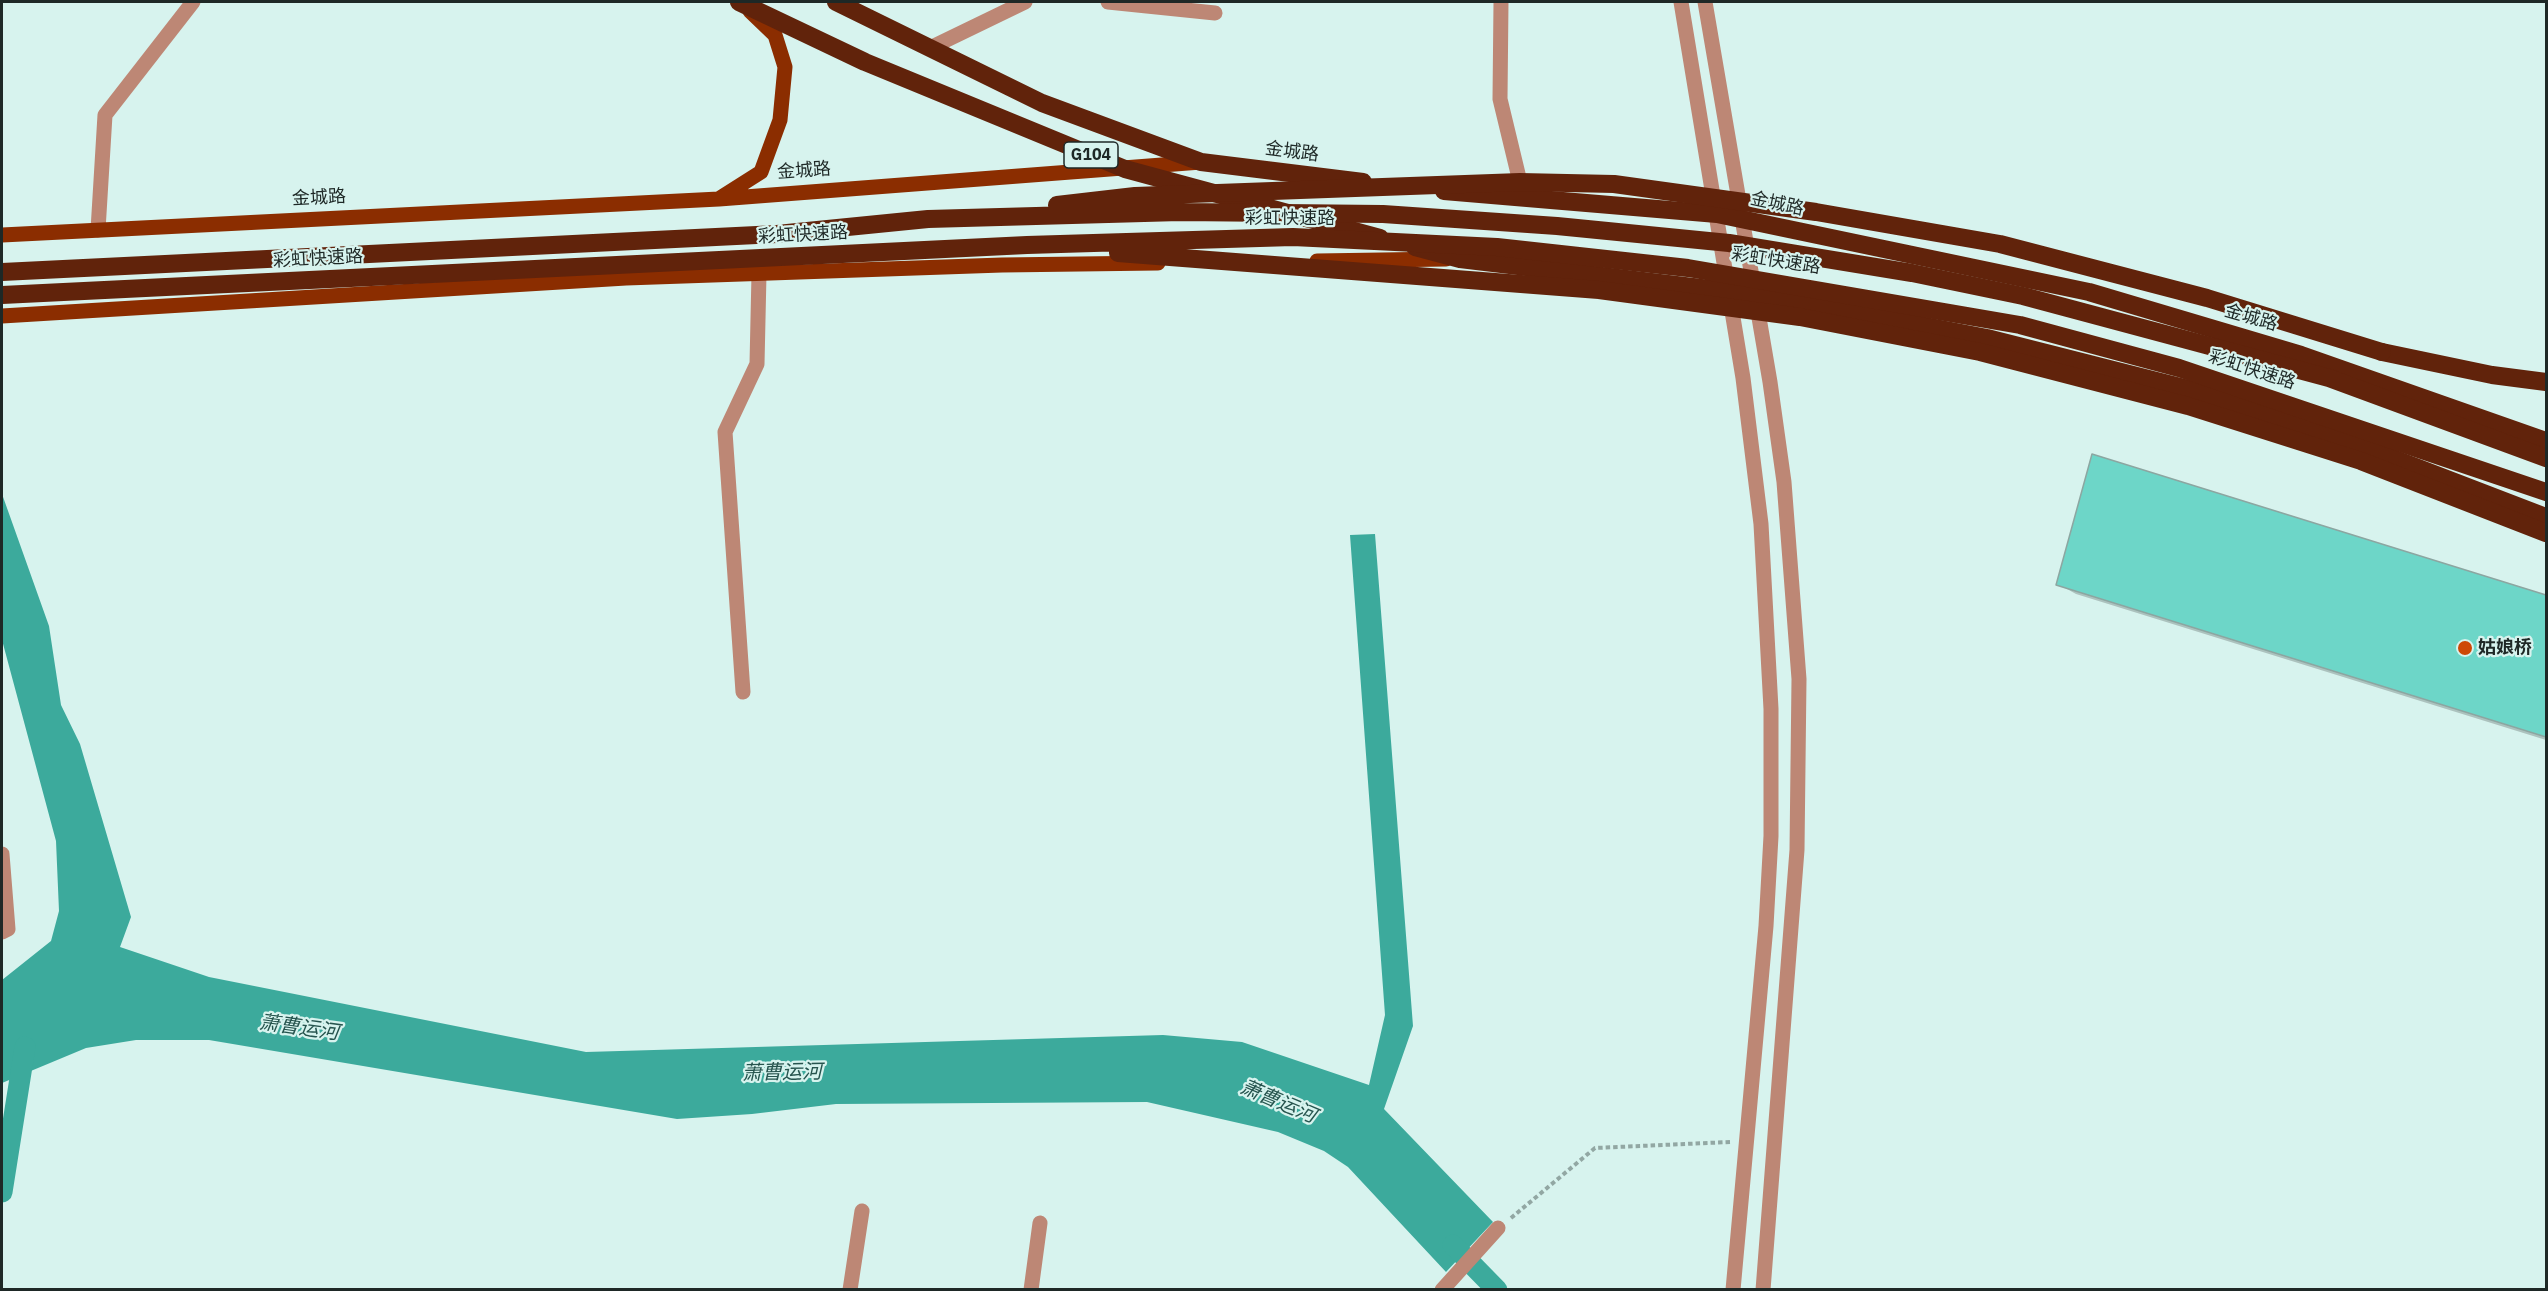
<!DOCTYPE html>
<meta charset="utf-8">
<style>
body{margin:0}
#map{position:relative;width:2548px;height:1291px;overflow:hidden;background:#d7f3ee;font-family:"IBM Plex Sans",sans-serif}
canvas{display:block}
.frame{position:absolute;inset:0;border:3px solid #1e2826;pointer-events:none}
</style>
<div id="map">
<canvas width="2548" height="1291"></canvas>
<div class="frame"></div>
</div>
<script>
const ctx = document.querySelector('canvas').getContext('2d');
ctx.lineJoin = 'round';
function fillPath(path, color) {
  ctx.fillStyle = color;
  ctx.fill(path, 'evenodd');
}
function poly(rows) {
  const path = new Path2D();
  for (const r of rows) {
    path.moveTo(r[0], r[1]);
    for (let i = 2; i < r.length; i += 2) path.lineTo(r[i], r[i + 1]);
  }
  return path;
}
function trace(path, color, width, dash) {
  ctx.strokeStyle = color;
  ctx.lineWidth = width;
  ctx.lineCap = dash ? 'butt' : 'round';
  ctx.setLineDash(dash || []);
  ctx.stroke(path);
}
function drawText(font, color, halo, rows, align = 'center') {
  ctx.font = font + ' "IBM Plex Sans","Noto Sans SC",sans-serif';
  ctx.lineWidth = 4.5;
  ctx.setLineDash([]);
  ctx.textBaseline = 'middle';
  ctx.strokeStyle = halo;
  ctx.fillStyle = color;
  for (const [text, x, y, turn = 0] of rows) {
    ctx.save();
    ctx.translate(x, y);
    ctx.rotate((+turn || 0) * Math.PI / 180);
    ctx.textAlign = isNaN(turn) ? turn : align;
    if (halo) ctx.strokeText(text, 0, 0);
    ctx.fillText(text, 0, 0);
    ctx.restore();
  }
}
fillPath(poly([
 [2,494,49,626,61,705,80,744,131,917,120,947,209,977,586,1052,1163,1035,1242,1042,1369,1085,1385,1015,1350,535,1375,534,1413,1026,1384,1109,1493,1222,1446,1272,1348,1167,1324,1151,1278,1132,1147,1102,836,1104,752,1114,677,1119,209,1040,136,1040,86,1048,2,1083,2,980,51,941,59,911,56,841,2,640]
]), '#3caa9c');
fillPath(poly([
 [2093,456,2546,597,2546,740,2076,594,2058,584]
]), '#0003');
trace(poly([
 [2,1192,25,1047],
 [1453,1245,1497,1290]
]), '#3caa9c', 21);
const building = poly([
 [2092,454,2546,595,2546,737,2056,585,2092,454]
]);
fillPath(building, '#6dd6c8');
trace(building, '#8ca6a1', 1.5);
trace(poly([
 [1511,1218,1595,1148,1730,1142]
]), '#92a7a3', 4, [4.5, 3]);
trace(poly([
 [1108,2,1215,13],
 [1501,2,1500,99,1520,182],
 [1681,2,1743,378,1761,524,1771,709,1771,836,1766,926,1733,1290],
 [1705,2,1770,382,1784,482,1799,679,1797,850,1763,1290],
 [930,48,1025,2],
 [98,230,105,115,193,2],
 [743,692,725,432,757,364,759,274],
 [2,854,8,929,2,932],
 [850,1290,862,1211],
 [1031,1290,1040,1223],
 [1442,1290,1498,1228]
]), '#bd8775', 15);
trace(poly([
 [720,198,761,172,780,120,785,67,775,35,750,11],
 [2,235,719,199,1201,162],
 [1317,261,1446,259],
 [2,316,626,278,1002,265,1158,263]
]), '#8b2d00', 15);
trace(poly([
 [739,2,865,62,1125,169,1380,238],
 [836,2,1042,103,1201,162,1363,182],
 [1444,191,1717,214,2089,292,2301,355,2546,441],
 [1415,247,1460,259,1776,297,1987,338,2188,389,2384,455,2546,517],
 [2382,352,2492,375,2546,382]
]), '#61230b', 18);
trace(poly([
 [1057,205,1135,196,1520,182,1614,184,1816,212,2000,244,2207,298,2382,352],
 [1118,253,1599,290,1800,317,1980,352,2188,406,2361,461,2546,533],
 [2,272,777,234,928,219,1180,212,1383,214,1557,226,1729,243,1912,273,2023,296,2329,378,2546,458],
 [2,295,1027,245,1293,237,1497,247,1688,268,2020,325,2179,368,2546,492]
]), '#61230b', 18);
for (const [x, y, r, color] of [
 [2465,648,8,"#ce4806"]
]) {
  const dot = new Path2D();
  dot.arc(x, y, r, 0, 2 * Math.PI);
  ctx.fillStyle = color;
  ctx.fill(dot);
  trace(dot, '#d7f3ee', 2);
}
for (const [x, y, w] of [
 [1091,155,54]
]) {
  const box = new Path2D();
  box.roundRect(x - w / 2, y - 13, w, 26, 4.5);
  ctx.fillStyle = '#d7f3ee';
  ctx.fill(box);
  trace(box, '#1e2826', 1.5);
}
drawText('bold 16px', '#1e2826', null, [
 ["G104",1091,155]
]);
drawText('18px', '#1e2826', '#d7f3ee', [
 ["金城路",1292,152,7],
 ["金城路",804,171,-4],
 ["金城路",319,198,-3],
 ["金城路",1777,204,12],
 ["彩虹快速路",1290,219],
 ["彩虹快速路",803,235,-3],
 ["彩虹快速路",318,259,-3],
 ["彩虹快速路",1776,261,9],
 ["金城路",2251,318,16],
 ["彩虹快速路",2252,370,18]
]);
drawText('bold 18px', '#1e2826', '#d7f3ee', [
 ["姑娘桥",2478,648]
], 'left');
drawText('italic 20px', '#26544e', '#d7f3ee', [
 ["萧曹运河",299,1028,8],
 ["萧曹运河",782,1073,-1],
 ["萧曹运河",1278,1102,23]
]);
</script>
